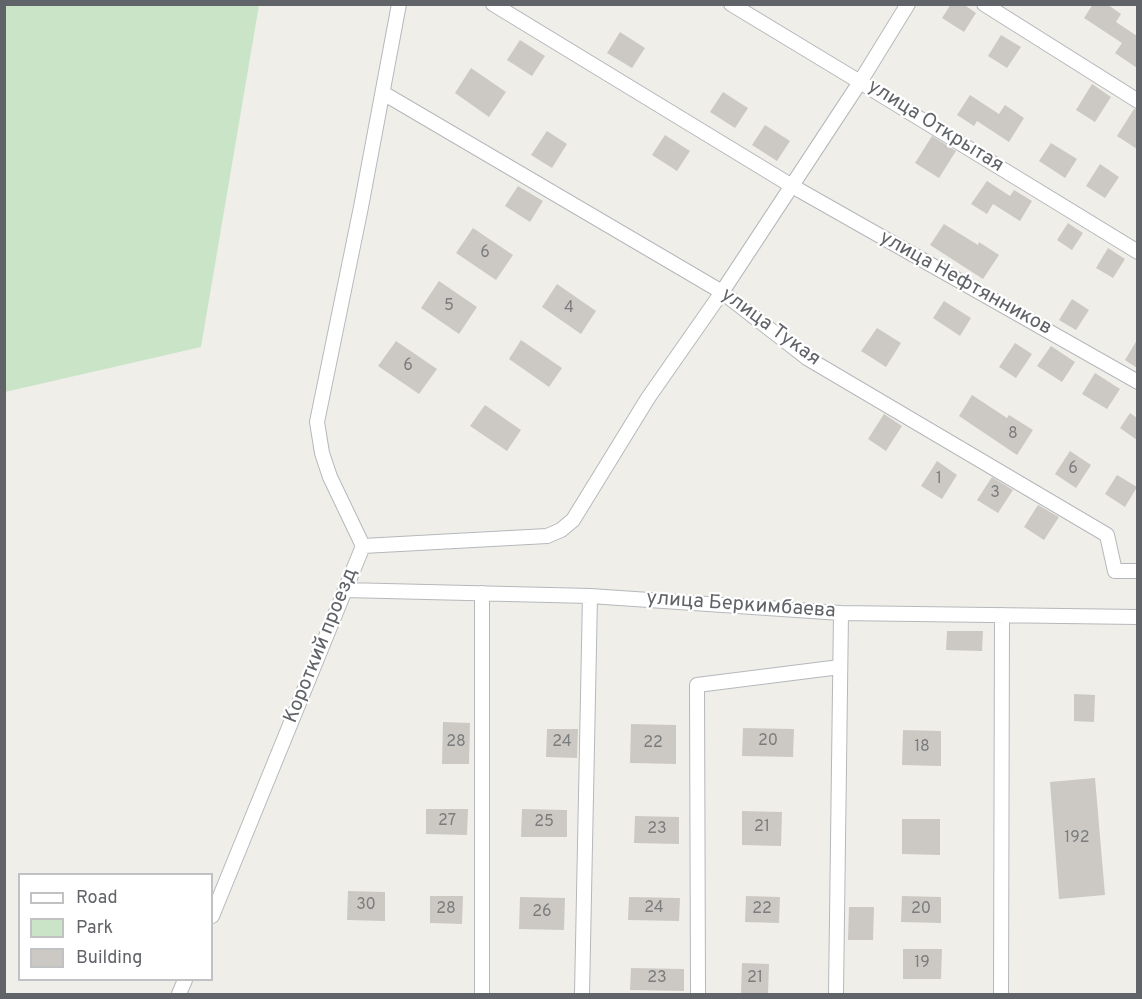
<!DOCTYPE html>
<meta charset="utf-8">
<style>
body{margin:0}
#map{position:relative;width:1142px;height:999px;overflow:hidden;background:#f0eee9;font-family:Overpass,sans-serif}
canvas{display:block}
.frame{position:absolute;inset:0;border:6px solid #606367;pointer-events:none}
.legend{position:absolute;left:18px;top:873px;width:195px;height:108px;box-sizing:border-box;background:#fff;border:2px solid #bfc1c2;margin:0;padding:8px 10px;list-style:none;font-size:18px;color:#606367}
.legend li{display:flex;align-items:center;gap:12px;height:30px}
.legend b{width:30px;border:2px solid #bfc1c2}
</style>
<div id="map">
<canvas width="1142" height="999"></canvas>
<div class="frame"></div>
<ul class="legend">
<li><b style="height:8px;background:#fff"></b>Road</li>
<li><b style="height:16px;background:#cae4c8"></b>Park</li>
<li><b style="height:16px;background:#ccc9c5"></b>Building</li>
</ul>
</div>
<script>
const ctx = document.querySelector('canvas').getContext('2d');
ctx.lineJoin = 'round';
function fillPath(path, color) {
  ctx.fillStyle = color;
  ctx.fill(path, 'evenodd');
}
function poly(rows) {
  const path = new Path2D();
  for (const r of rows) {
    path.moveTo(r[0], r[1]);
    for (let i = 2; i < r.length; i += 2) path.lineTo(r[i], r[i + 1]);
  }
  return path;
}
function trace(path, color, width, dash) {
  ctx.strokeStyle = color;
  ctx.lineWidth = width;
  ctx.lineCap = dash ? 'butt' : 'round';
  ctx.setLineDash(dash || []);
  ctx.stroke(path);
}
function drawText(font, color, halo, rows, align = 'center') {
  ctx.font = font + ' Overpass,sans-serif';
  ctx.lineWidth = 4.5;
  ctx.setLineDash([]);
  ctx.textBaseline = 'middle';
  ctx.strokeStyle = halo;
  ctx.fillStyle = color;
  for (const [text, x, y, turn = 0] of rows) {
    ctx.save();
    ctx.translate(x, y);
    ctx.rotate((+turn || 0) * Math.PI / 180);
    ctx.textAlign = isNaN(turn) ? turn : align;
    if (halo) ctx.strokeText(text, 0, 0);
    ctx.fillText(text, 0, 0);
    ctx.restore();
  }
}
fillPath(poly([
 [4,5,259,5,201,347,5,392]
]), '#cae4c8');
fillPath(poly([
 [951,4,963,4,976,13,964,32,942,18],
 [1093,4,1107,4,1121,14,1116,22,1137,36,1137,68,1115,53,1122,43,1084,18],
 [620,32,645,48,632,68,607,53],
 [1001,35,1021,47,1007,68,988,56],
 [520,40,545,56,532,76,507,60],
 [471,68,506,92,489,117,455,93],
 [1092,84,1111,97,1095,122,1076,110],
 [723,92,748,108,735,128,710,112],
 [970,95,999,114,1005,105,1024,118,1009,142,977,121,974,126,957,115],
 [1134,109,1137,110,1137,149,1117,136],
 [765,125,790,141,777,161,752,145],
 [547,131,567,144,552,168,531,155],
 [665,135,690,151,677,171,652,155],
 [932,136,956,151,939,178,915,163],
 [1051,143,1077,159,1065,178,1039,161],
 [1100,164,1119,177,1105,198,1086,186],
 [987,181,1010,196,1014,190,1032,201,1020,221,993,204,987,214,971,204],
 [518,186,543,201,530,222,505,206],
 [1068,223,1083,233,1072,250,1057,240],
 [944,224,978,245,979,242,999,255,983,279,930,245],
 [473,228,513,255,496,280,456,253],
 [1108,248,1125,259,1113,278,1096,268],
 [439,281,477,307,459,334,421,308],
 [557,284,596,311,581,334,542,307],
 [1072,299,1089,310,1076,330,1059,320],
 [944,301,971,318,960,336,933,318],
 [877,328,901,343,886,367,861,351],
 [521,340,562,368,549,387,509,359],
 [1137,340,1137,368,1125,360],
 [396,341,437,369,419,394,378,366],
 [1015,343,1032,354,1016,378,999,367],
 [1051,346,1075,362,1062,382,1037,366],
 [1095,373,1120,389,1107,409,1082,394],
 [972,395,1007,418,1009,415,1033,430,1017,455,959,416],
 [485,405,521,430,507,451,470,426],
 [1130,413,1137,418,1137,440,1120,428],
 [884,414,902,426,886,451,868,439],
 [1070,451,1091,465,1076,488,1055,474],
 [937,461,957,475,942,499,921,486],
 [1117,475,1137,487,1125,507,1105,494],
 [992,477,1013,490,998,513,977,500],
 [1038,505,1059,517,1044,540,1024,527],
 [947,631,983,631,982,651,946,650],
 [1074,694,1095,695,1094,722,1074,721],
 [443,722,470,723,469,764,442,764],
 [631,724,676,725,676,764,630,763],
 [743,728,794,729,793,757,742,756],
 [547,729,578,729,577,758,546,757],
 [903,730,941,731,941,766,902,765],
 [1095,778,1105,895,1059,899,1050,782],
 [426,809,468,809,467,835,426,834],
 [522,809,567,810,567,837,521,837],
 [742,811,782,812,781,846,742,845],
 [635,816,679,817,679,844,634,843],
 [902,819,940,819,940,855,902,854],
 [348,891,385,892,385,921,347,920],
 [430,896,463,896,462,924,430,923],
 [746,896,780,897,779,923,745,922],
 [902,896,941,897,941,923,901,922],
 [520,897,565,898,564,930,519,929],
 [629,897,680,898,679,921,628,920],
 [849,907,874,907,873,940,848,940],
 [903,949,942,949,941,979,903,979],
 [742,963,769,964,768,994,741,994],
 [631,968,684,969,684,991,630,990]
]), '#ccc9c5');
const street = poly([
 [493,4,792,186,1138,382],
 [731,4,860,82,1138,252],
 [984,4,1138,101],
 [383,93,722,292,807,358,1107,535,1115,571,1138,571],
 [363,546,330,477,322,453,317,422,361,207,399,4],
 [345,590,590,596,841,613,1138,617],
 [212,916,363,546,547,536,561,530,573,520,648,398,722,292,860,82,908,4],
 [179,994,185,980],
 [482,994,482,593],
 [582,994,590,596],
 [698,994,697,685,840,667],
 [836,994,841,613],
 [1001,994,1002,615]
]);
trace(street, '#b5b8bb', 16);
trace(street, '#fff', 14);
drawText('16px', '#7b7c7e', null, [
 ["6",485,254],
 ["5",449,307],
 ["4",569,309],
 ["6",408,367],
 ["8",1013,435],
 ["6",1073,470],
 ["1",939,480],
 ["3",995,494],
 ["20",768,742],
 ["28",456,743],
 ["24",562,743],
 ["22",653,744],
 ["18",922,748],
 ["27",447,822],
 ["25",544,823],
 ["21",762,828],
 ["23",657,830],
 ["192",1077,839],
 ["30",366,906],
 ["24",654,909],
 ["28",446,910],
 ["22",762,910],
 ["20",921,910],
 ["26",542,913],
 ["19",922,964],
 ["23",657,979],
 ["21",755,979]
]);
drawText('20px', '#606367', '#fff', [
 ["улица Открытая",935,127,32],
 ["улица Нефтянников",965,284,29],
 ["улица Тукая",770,328,36],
 ["улица Беркимбаева",741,606,4],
 ["Короткий проезд",322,646,-68]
]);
</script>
